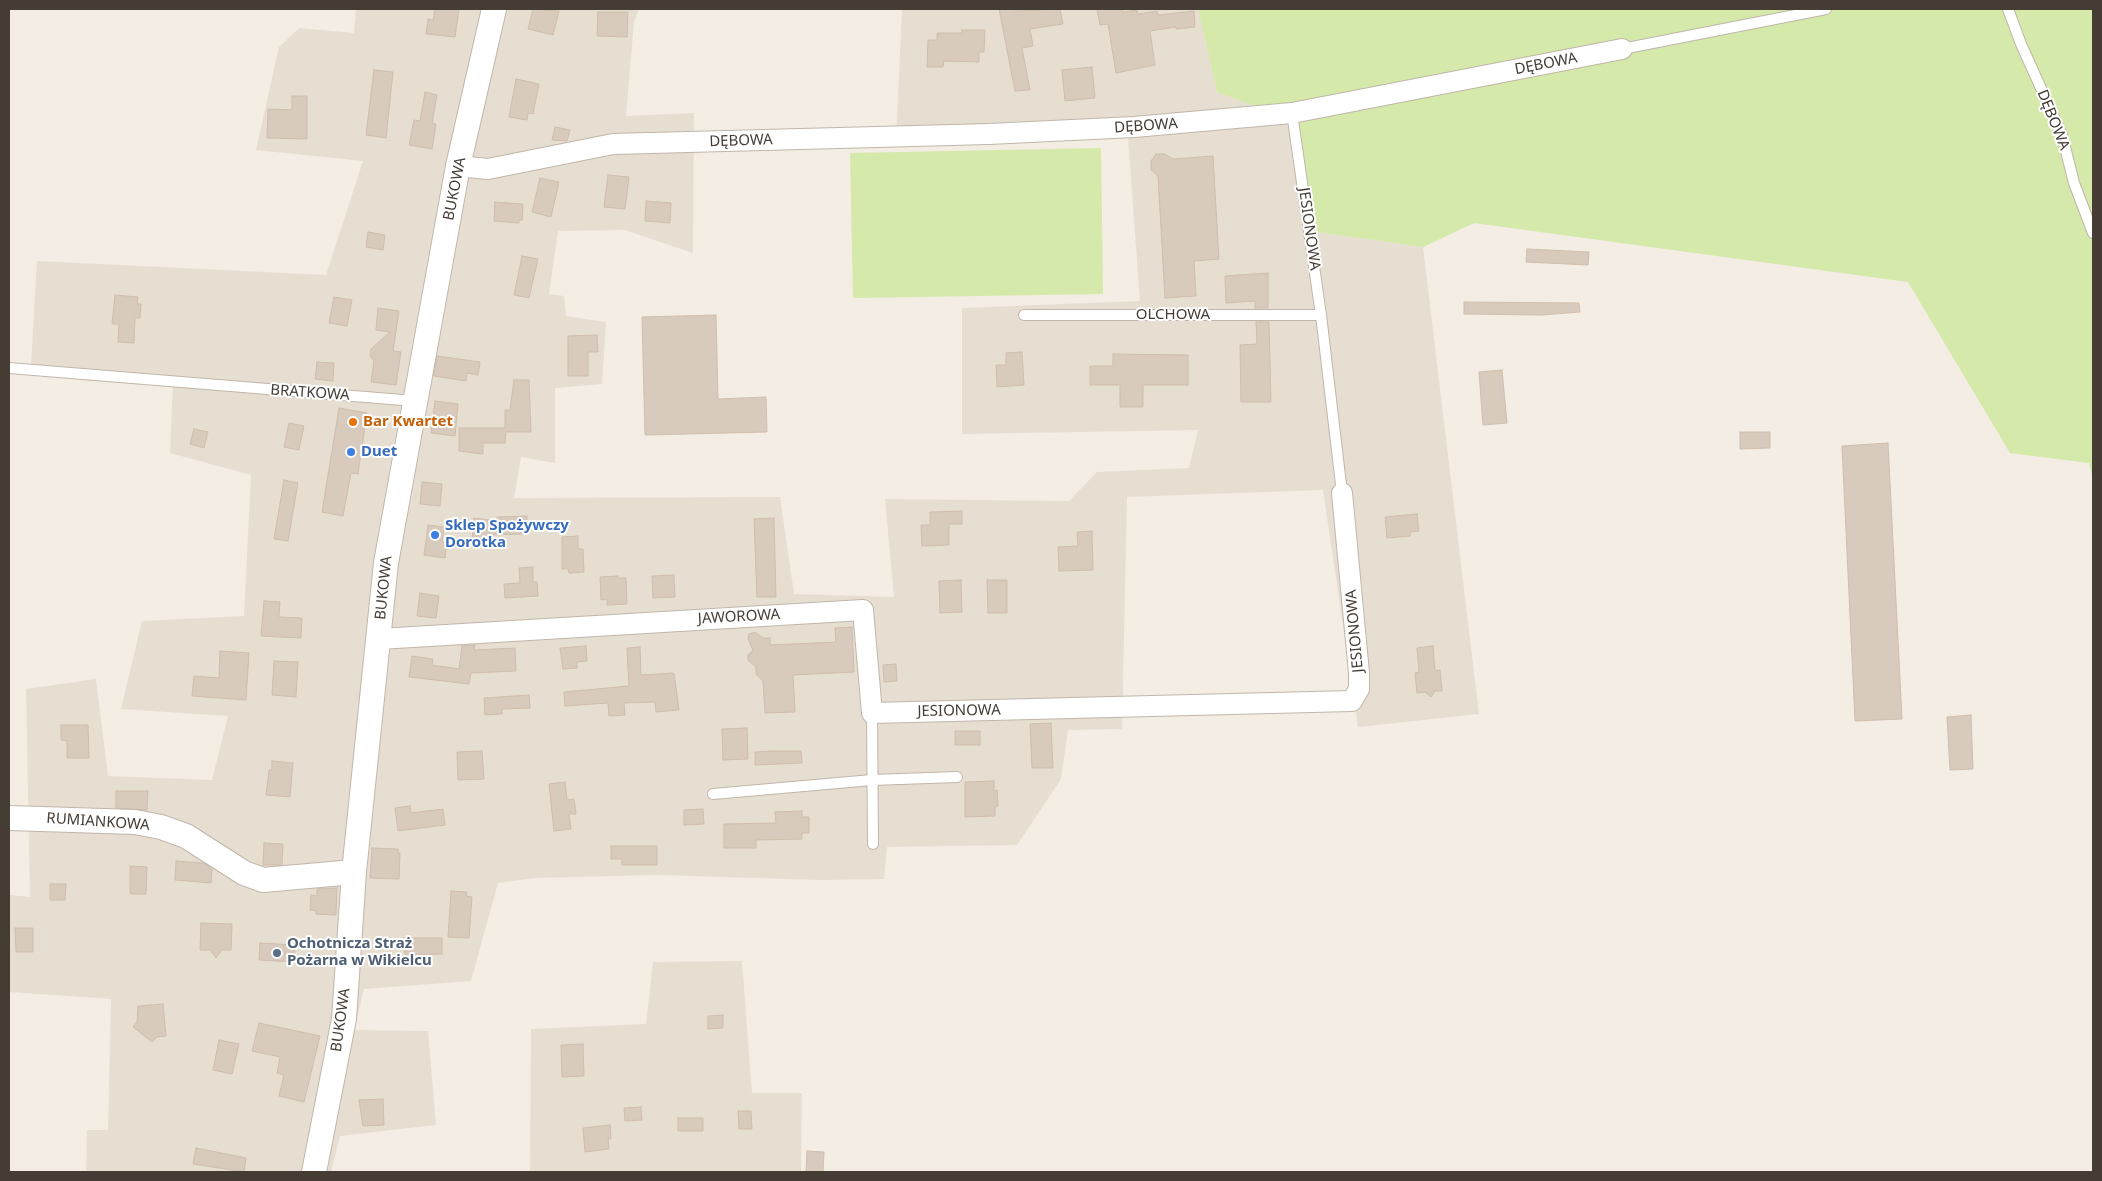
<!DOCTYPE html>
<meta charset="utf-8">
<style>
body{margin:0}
#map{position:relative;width:2102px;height:1181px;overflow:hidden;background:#f3ede4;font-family:"Noto Sans",sans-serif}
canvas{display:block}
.frame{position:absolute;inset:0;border:10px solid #453c34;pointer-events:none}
</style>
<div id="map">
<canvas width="2102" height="1181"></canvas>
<div class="frame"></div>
</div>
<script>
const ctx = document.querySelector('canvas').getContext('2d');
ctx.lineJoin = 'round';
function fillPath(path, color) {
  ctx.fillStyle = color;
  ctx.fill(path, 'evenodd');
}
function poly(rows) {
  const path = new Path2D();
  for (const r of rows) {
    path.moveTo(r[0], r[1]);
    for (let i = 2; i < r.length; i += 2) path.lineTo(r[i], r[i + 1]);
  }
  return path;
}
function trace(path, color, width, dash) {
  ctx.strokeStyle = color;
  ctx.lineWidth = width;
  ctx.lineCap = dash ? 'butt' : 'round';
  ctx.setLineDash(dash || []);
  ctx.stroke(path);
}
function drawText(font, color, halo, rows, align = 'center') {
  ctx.font = font + ' "Noto Sans",sans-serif';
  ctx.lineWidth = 4;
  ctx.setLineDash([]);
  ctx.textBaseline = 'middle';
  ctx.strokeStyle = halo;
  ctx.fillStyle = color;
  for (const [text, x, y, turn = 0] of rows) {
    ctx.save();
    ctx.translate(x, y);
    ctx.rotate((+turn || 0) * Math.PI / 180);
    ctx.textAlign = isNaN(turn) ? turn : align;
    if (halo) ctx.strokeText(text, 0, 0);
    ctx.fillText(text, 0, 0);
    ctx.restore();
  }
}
fillPath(poly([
 [356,9,639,9,634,22,626,116,694,113,693,253,625,230,558,231,549,294,564,296,566,316,606,322,602,384,555,388,555,463,521,457,514,498,780,497,794,594,894,597,885,499,1069,501,1097,472,1189,468,1198,430,962,434,962,308,1140,301,1128,138,896,144,902,9,1198,9,1217,92,1297,122,1316,232,1423,247,1479,714,1358,727,1323,490,1127,497,1122,729,1068,730,1061,779,1017,845,887,847,884,879,820,880,658,875,535,878,498,883,471,981,364,989,354,1030,428,1031,436,1125,340,1136,331,1172,86,1172,87,1130,108,1130,111,999,9,992,9,895,30,897,26,689,96,679,108,776,212,780,228,716,121,709,142,621,244,616,251,475,170,453,173,383,31,365,37,261,326,275,363,161,256,150,279,47,299,28,354,33],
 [742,961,752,1093,802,1093,801,1172,530,1172,531,1029,646,1024,653,962]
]), '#e7ded2');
fillPath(poly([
 [1198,9,2093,9,2093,480,2089,463,2010,453,1908,282,1474,223,1423,247,1316,232,1297,122,1217,92],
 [1101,148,1103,294,853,298,850,153]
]), '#d4e9aa');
const building = poly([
 [435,9,459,9,455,37,426,34,428,19,433,20,435,9],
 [533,9,559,11,553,35,528,29,533,9],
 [999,9,1015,9,1015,11,1060,9,1063,24,1030,29,1033,46,1022,48,1030,90,1015,91,999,9],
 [1097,9,1122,9,1123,12,1137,10,1138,14,1157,11,1158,15,1194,11,1195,27,1176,29,1176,27,1150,31,1155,65,1116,73,1108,24,1100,25,1097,9],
 [598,12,628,12,627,37,597,36,598,12],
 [962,30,985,30,984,52,979,52,979,62,944,61,943,67,927,67,928,40,937,40,937,33,962,33,962,30],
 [1092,67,1095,98,1065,101,1062,70,1092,67],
 [374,70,393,72,386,138,366,135,374,70],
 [516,79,539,84,533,114,528,113,527,120,509,117,516,79],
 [425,92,437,95,432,123,436,124,432,149,409,145,414,120,420,121,425,92],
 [292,96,307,96,307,139,267,138,268,109,292,110,292,96],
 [555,127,570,130,567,141,552,140,555,127],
 [1156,154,1165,154,1173,159,1213,156,1219,259,1194,261,1196,296,1165,298,1158,176,1151,170,1151,161,1156,154],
 [608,175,629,177,625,209,604,207,608,175],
 [540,178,559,182,551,217,532,212,540,178],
 [646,201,671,203,670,223,645,221,646,201],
 [495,202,523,204,522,220,519,220,519,223,494,221,495,202],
 [368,232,385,235,383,250,366,247,368,232],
 [1527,249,1589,252,1588,265,1526,262,1527,249],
 [522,256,538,259,529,298,514,295,522,256],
 [1268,273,1268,308,1255,308,1255,301,1226,303,1225,276,1268,273],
 [115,295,138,297,137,304,141,304,140,318,135,318,134,343,118,342,119,324,112,324,115,295],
 [334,297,352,300,347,326,329,323,334,297],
 [1464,302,1579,303,1580,312,1542,315,1464,314,1464,302],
 [378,308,399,311,393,351,401,352,396,385,371,382,374,361,370,356,371,349,390,332,376,330,378,308],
 [716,315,718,399,766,397,767,432,645,435,642,317,716,315],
 [1256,322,1269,322,1271,402,1241,402,1240,345,1257,344,1256,322],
 [597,335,598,352,588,352,588,376,568,376,568,336,597,335],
 [1022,352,1024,385,997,387,996,365,1006,365,1006,353,1022,352],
 [1113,354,1188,355,1188,385,1143,385,1143,407,1120,407,1120,385,1090,385,1090,366,1113,366,1113,354],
 [437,356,480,362,478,375,467,373,466,381,434,376,437,356],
 [317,362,334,363,333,381,315,379,317,362],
 [1502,370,1507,423,1483,425,1479,372,1502,370],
 [514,380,529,380,531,432,506,432,505,443,483,443,483,454,459,451,459,428,505,428,505,410,510,410,514,380],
 [435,401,458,404,455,436,431,433,435,401],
 [339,408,367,413,358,474,351,473,343,516,322,512,339,408],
 [289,423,304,426,299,450,284,447,289,423],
 [194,429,208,432,204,448,190,444,194,429],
 [1740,432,1770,432,1770,448,1740,449,1740,432],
 [1888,443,1902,719,1855,721,1842,446,1888,443],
 [284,480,298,483,288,541,274,539,284,480],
 [422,482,442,484,440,506,420,504,422,482],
 [962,511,962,524,949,524,949,545,922,546,921,525,930,525,930,512,962,511],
 [1417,514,1419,531,1410,532,1410,536,1387,538,1385,517,1417,514],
 [527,516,527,534,487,535,486,540,472,539,474,518,497,521,497,517,527,516],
 [774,518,776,597,757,597,754,519,774,518],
 [428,525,444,527,442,542,447,543,445,558,424,555,428,525],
 [1092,531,1093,570,1059,571,1058,547,1078,546,1077,532,1092,531],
 [578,536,578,549,583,549,584,572,569,573,568,569,562,569,562,537,578,536],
 [533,567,533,582,537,582,538,596,505,598,504,584,520,583,519,568,533,567],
 [674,575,675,597,653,598,652,576,674,575],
 [618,576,618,578,626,578,627,604,607,605,607,599,601,600,600,577,618,576],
 [961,580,962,612,940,613,939,581,961,580],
 [987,580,1007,580,1007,613,988,613,987,580],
 [420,593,439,596,436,618,417,616,420,593],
 [264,601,280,602,279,617,302,618,301,638,261,636,264,601],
 [852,627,854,672,793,675,795,712,765,713,763,681,756,674,756,667,748,660,748,655,753,650,748,639,749,634,755,632,763,638,770,638,770,645,836,642,835,628,852,627],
 [475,645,474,650,515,648,516,671,471,673,469,684,409,677,412,656,433,659,432,665,459,669,462,646,475,645],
 [586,646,587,661,577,662,577,668,563,669,560,648,586,646],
 [1433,646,1435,671,1440,670,1442,691,1435,691,1431,697,1425,692,1417,693,1415,673,1419,672,1417,648,1433,646],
 [640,647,641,675,674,673,679,710,656,712,655,702,624,703,625,715,609,716,608,703,565,706,564,692,629,686,627,648,640,647],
 [220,651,249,653,246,700,192,696,194,676,219,678,220,651],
 [274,661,298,662,296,697,272,695,274,661],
 [896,664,897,681,884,682,883,665,896,664],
 [529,695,530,708,502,709,502,714,485,715,484,698,529,695],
 [1971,715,1973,769,1950,770,1947,717,1971,715],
 [1051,723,1053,768,1032,768,1030,724,1051,723],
 [61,725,88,725,89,758,67,758,67,741,61,740,61,725],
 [747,728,748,759,723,760,722,729,747,728],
 [955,731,980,731,980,745,955,745,955,731],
 [482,751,484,779,458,780,457,752,482,751],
 [772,751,801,751,802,763,755,765,755,752,772,751],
 [272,761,293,763,290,797,266,795,269,770,272,770,272,761],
 [994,781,994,791,997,790,998,806,995,807,995,816,965,817,965,782,994,781],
 [565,782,567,800,574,799,576,814,569,814,571,829,554,831,549,784,565,782],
 [116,791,148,791,147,810,116,808,116,791],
 [410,806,411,813,443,809,445,825,398,831,395,808,410,806],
 [703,809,704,824,684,825,684,810,703,809],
 [802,811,802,817,809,817,809,833,802,833,802,839,756,840,756,848,724,848,724,824,776,823,775,812,802,811],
 [264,843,283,844,282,865,263,865,264,843],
 [611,846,657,846,657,865,622,865,622,859,611,859,611,846],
 [372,848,398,849,398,853,400,853,399,879,370,878,372,848],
 [176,861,203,863,212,869,211,883,175,880,176,861],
 [130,866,147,867,146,894,130,894,130,866],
 [50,884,66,884,65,900,50,900,50,884],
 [337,888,336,915,316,914,316,911,310,910,311,895,317,896,317,889,337,888],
 [451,891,467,892,466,896,472,897,469,938,448,937,451,891],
 [201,923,232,924,231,950,222,950,216,958,210,950,200,950,201,923],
 [15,928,33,928,33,952,16,952,15,928],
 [404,938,442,938,442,954,405,955,404,938],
 [260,943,295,945,294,962,259,960,260,943],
 [163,1004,166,1036,157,1037,152,1042,133,1027,137,1022,138,1006,163,1004],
 [723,1015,723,1028,708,1029,708,1016,723,1015],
 [259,1023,320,1036,304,1102,279,1096,284,1075,277,1073,280,1057,252,1051,259,1023],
 [219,1040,239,1044,232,1074,213,1070,219,1040],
 [583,1044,584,1076,562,1077,561,1045,583,1044],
 [383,1099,384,1125,363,1126,359,1100,383,1099],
 [641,1107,642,1120,625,1121,624,1108,641,1107],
 [738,1111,751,1111,752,1129,739,1129,738,1111],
 [678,1118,703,1118,703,1131,678,1131,678,1118],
 [610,1125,611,1139,608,1139,609,1149,585,1152,583,1128,610,1125],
 [196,1148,246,1158,244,1172,193,1164,196,1148],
 [807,1151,824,1152,823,1172,806,1172,807,1151]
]);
fillPath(building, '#d8cabc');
trace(building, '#d0beac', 1);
const service = poly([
 [2008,9,2021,44,2062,135,2074,183,2093,233],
 [1622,49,1826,9],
 [1292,113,1321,315,1342,493],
 [1024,315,1321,315],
 [9,368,415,401],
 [872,713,873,844],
 [713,794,872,780,957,777]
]);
const minor = poly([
 [458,166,488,169,613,144,989,134,1134,127,1292,113,1622,49],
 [379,639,863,610,872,713,1352,701,1359,689,1359,673,1342,493]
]);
const tertiary = poly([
 [9,818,135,822,161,827,186,836,244,873,263,880,354,872],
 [314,1172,344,1019,354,872,386,563,458,166,494,9]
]);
trace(service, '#c1b6a9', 12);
trace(minor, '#c1b6a9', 22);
trace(tertiary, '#c1b6a9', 26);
trace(service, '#fff', 10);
trace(minor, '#fff', 20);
trace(tertiary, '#fff', 24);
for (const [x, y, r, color] of [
 [353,422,5,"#e8710a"],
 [351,452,5,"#3f7fe0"],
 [435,535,5,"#3f7fe0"],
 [277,953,5,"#5c6f8a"]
]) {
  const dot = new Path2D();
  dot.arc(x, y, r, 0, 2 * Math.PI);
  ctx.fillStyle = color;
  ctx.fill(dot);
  trace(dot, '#fff', 2);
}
drawText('15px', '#453c34', '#fff', [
 ["DĘBOWA",1546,64,-11],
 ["DĘBOWA",2053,120,68],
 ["DĘBOWA",1146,126,-4],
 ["DĘBOWA",741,141,-2],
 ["BUKOWA",455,189,-79],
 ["JESIONOWA",1309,229,82],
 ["OLCHOWA",1173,315],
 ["BRATKOWA",310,393,4],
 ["BUKOWA",384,588,-84],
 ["JAWOROWA",739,617,-3],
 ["JESIONOWA",1355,631,-95],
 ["JESIONOWA",959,711,-1],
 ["RUMIANKOWA",98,822,4],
 ["BUKOWA",341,1020,-82]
]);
drawText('bold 15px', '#c56008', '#fff', [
 ["Bar Kwartet",363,422]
], 'left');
drawText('bold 15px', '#366cbe', '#fff', [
 ["Duet",361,452],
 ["Sklep Spożywczy",445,526],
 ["Dorotka",445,543]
], 'left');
drawText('bold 15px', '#4e5e75', '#fff', [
 ["Ochotnicza Straż",287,944],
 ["Pożarna w Wikielcu",287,961]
], 'left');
</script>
